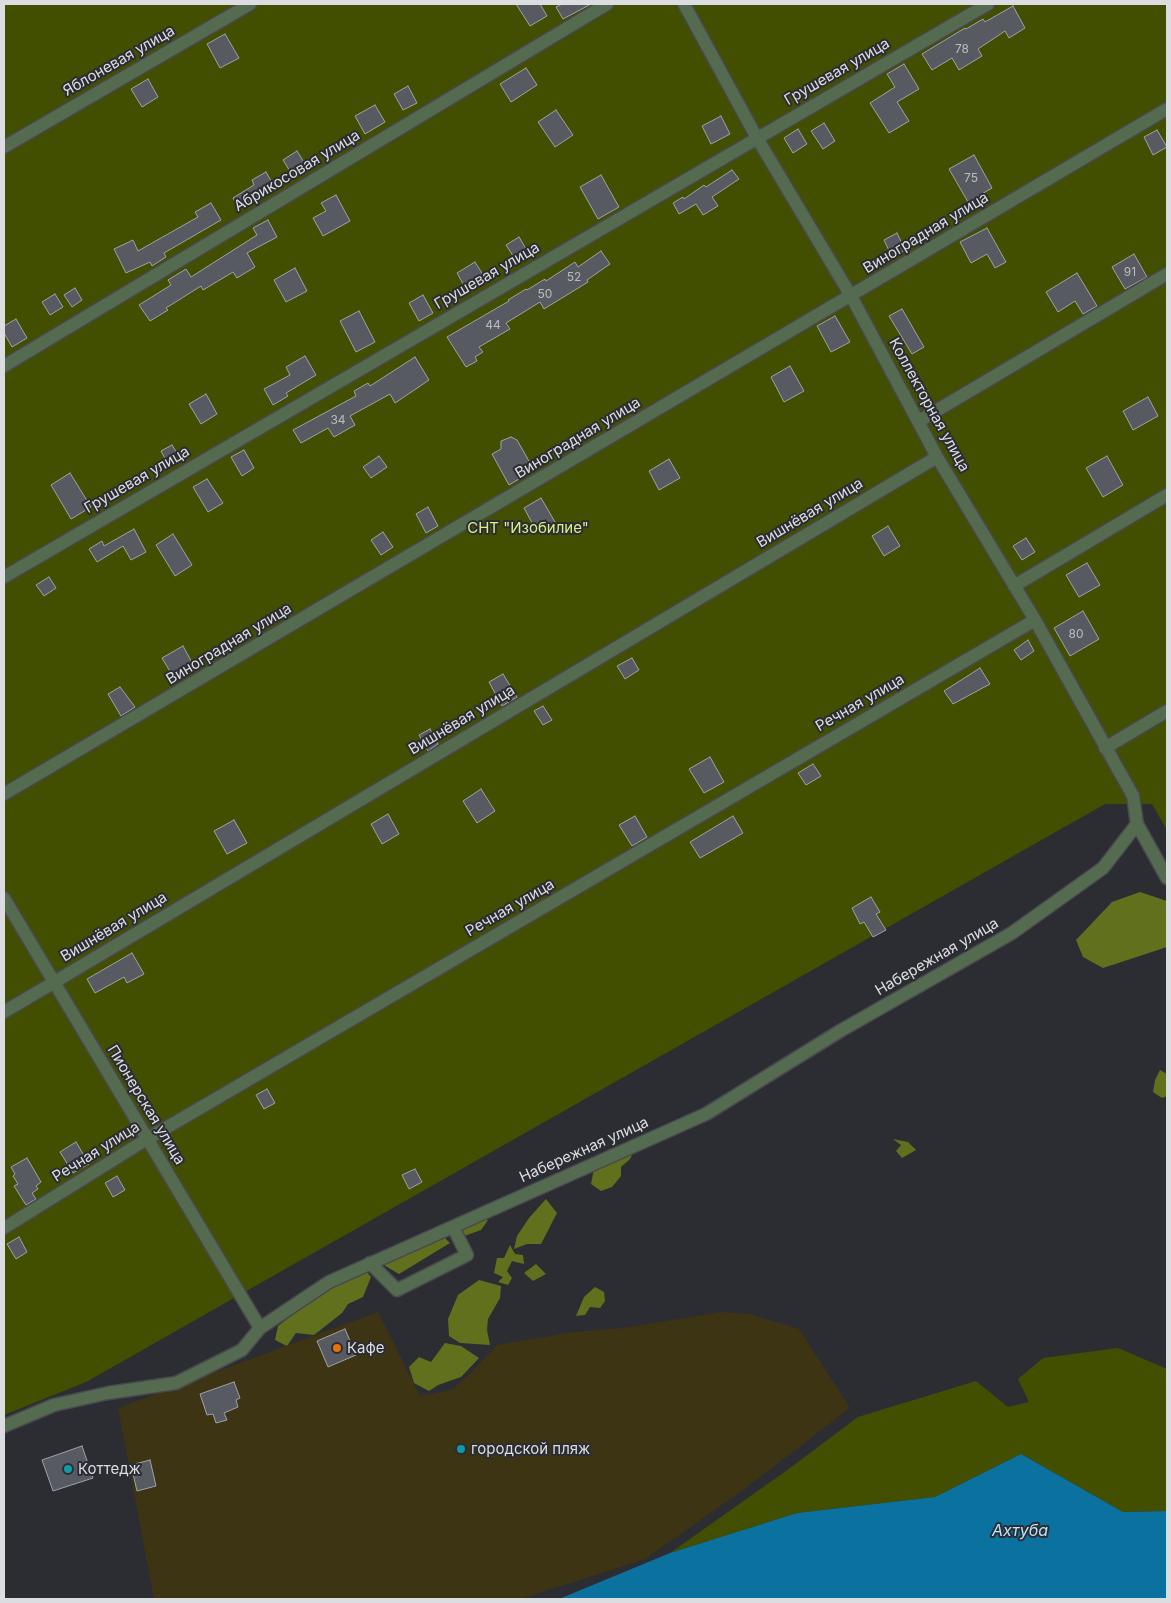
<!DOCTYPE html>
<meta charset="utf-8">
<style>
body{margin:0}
#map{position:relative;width:1171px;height:1603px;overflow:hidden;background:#2b2d33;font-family:Inter,sans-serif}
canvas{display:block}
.frame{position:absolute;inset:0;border:5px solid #dcdde1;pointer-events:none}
</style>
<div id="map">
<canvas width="1171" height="1603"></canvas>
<div class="frame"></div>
</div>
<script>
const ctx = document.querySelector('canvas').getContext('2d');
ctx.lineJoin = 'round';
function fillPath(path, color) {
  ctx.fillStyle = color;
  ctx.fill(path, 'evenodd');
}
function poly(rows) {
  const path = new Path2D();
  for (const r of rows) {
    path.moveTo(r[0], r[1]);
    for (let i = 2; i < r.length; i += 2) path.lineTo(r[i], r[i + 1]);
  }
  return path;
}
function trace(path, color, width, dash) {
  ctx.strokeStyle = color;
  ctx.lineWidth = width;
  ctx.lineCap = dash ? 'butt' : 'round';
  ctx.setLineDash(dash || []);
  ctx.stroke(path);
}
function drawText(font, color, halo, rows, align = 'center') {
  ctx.font = font + ' Inter,sans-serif';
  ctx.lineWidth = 4;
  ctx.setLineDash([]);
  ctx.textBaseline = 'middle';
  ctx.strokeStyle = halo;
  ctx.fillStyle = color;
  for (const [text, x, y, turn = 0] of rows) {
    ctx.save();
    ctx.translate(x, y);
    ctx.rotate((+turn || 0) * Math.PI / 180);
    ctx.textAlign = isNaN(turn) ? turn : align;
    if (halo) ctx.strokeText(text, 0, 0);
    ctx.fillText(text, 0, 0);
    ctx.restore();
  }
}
fillPath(poly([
 [4,4,1167,4,1167,830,1152,804,1105,804,86,1382,4,1415],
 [1118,1348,1167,1369,1167,1511,1123,1512,1021,1454,935,1497,797,1513,670,1553,786,1471,858,1417,976,1381,1008,1407,1029,1402,1018,1379,1043,1358]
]), '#434f00');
fillPath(poly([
 [1140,892,1167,901,1167,947,1103,968,1083,957,1076,940,1112,902],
 [1160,1070,1167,1074,1167,1096,1162,1098,1153,1092,1155,1080],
 [893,1139,908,1142,916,1150,902,1158,896,1151,901,1145],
 [634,1151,630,1159,621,1167,621,1176,612,1187,601,1191,591,1184,594,1169],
 [546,1199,557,1213,541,1244,527,1244,514,1249,517,1236,529,1218],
 [481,1217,488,1220,481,1230,464,1236,459,1228],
 [443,1236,450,1243,399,1274,382,1264],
 [510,1245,515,1254,523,1255,524,1264,512,1261,507,1271,512,1278,508,1285,498,1282,503,1277,494,1273,497,1258,504,1258],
 [536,1264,546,1274,533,1281,524,1273],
 [366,1271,371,1277,363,1297,348,1304,342,1313,314,1335,296,1333,287,1346,275,1340,278,1326,330,1286],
 [479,1280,501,1286,500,1298,488,1319,487,1330,490,1345,460,1343,449,1336,448,1319,458,1295],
 [595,1287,604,1292,605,1301,600,1308,590,1307,585,1315,576,1316,584,1297],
 [445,1343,461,1346,479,1358,461,1377,438,1385,429,1391,414,1383,409,1367,419,1357,431,1362]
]), '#61701c');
fillPath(poly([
 [378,1312,420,1396,451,1390,468,1376,497,1345,574,1332,623,1328,721,1312,750,1314,799,1329,850,1408,743,1490,645,1559,520,1599,154,1599,118,1408]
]), '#3d3414');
fillPath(poly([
 [1021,1454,1123,1512,1167,1511,1167,1599,559,1599,670,1553,797,1513,935,1497]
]), '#0b719e');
const building = poly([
 [516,4,540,4,547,16,530,26,516,4],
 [562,4,591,4,563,19,556,7,562,4],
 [1013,6,1025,28,1009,38,1005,31,978,49,982,56,959,70,952,58,932,70,922,54,965,28,966,29,983,19,985,22,1013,6],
 [225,34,239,58,220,68,207,44,225,34],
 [904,64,919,89,897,102,909,121,889,133,870,103,895,87,887,74,904,64],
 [526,68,537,85,511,102,500,84,526,68],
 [148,79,158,97,142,107,131,89,148,79],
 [408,86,417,103,403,110,394,94,408,86],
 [375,105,385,122,365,134,355,116,375,105],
 [556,110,573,135,555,147,538,122,556,110],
 [721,116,730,134,711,144,702,126,721,116],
 [824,123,835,141,823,149,811,131,824,123],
 [798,129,807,144,793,153,784,138,798,129],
 [1157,130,1167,147,1153,155,1144,137,1157,130],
 [297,151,305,164,291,173,283,160,297,151],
 [974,155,992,188,968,202,949,169,974,155],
 [732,170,739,179,712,197,718,206,703,215,696,204,679,214,673,203,683,197,684,199,704,185,706,187,732,170],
 [266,172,274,186,240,207,238,207,233,198,254,185,252,180,266,172],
 [601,175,619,207,598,219,580,187,601,175],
 [336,195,350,221,323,236,313,218,326,211,321,203,336,195],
 [211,203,221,220,164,253,166,257,152,266,150,262,126,273,114,249,133,240,138,251,198,217,195,212,211,203],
 [268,220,277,237,247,253,255,267,237,278,233,272,203,290,201,286,166,308,168,310,150,321,139,305,171,285,168,280,186,269,191,277,257,235,253,228,268,220],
 [987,228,1006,262,995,268,987,254,971,263,960,242,987,228],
 [897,233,905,250,892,257,884,240,897,233],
 [519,237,529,254,517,262,506,245,519,237],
 [601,251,610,264,587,280,588,282,544,309,540,302,506,323,510,329,479,347,483,352,475,357,477,361,466,367,447,337,509,301,508,300,526,289,527,290,545,279,546,281,575,262,578,267,601,251],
 [1134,254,1147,277,1125,289,1112,267,1134,254],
 [475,262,485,278,466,289,457,273,475,262],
 [295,268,307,291,286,302,274,280,295,268],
 [1077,273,1097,306,1083,314,1075,301,1058,312,1046,292,1077,273],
 [75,288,82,300,72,307,64,295,75,288],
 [55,294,63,307,50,315,42,302,55,294],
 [423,295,433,313,419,321,409,303,423,295],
 [902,309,924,347,912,354,889,316,902,309],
 [359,311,375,342,356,352,340,321,359,311],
 [835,316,850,342,831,352,817,326,835,316],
 [16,319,27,338,12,347,4,333,4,326,16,319],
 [305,356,316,375,286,393,288,396,273,405,264,389,290,375,286,367,305,356],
 [415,357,429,380,395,403,390,394,350,416,355,425,334,437,328,428,301,443,293,430,356,396,354,391,368,383,370,386,415,357],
 [790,366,804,391,784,402,771,377,790,366],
 [206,394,217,414,201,424,189,404,206,394],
 [1148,397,1158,416,1133,430,1123,411,1148,397],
 [511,437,517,440,534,470,509,485,492,454,501,449,501,441,511,437],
 [172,445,180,458,168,464,161,451,172,445],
 [244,450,254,468,242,476,231,457,244,450],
 [379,456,387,467,371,478,363,467,379,456],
 [1107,456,1123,485,1103,497,1086,468,1107,456],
 [669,459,680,478,659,490,649,471,669,459],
 [70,473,91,507,71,519,51,485,70,473],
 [207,479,223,503,208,512,193,487,207,479],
 [541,498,555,522,537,532,524,508,541,498],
 [428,507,438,526,426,533,416,514,428,507],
 [888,526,900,546,884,556,872,536,888,526],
 [134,529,146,552,131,560,123,546,97,562,89,549,102,541,104,546,134,529],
 [383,532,393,547,381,555,371,540,383,532],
 [173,534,192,565,175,576,156,545,173,534],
 [1026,538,1035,552,1022,560,1013,546,1026,538],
 [1087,563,1100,585,1079,597,1066,575,1087,563],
 [49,577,56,588,44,596,36,585,49,577],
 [1083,611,1099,639,1070,656,1054,628,1083,611],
 [1028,640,1034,651,1021,660,1014,650,1028,640],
 [183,646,195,668,175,680,162,658,183,646],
 [632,658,639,670,625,679,617,666,632,658],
 [980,668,990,684,953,704,944,691,980,668],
 [503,674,517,697,502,706,489,682,503,674],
 [120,687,135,707,121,716,108,694,120,687],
 [543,706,552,720,543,725,534,711,543,706],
 [430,729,438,744,428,751,419,735,430,729],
 [710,757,724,782,704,793,689,769,710,757],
 [813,764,821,776,806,785,798,773,813,764],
 [481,789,495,811,477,823,463,801,481,789],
 [388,814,399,834,382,844,371,824,388,814],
 [635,816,647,837,632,846,619,825,635,816],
 [733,816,743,833,700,858,690,842,733,816],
 [234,820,247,843,227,854,214,831,234,820],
 [871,897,880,912,876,914,886,930,873,937,864,922,860,924,852,908,871,897],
 [132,953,144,974,127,983,124,977,95,993,87,979,132,953],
 [267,1089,275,1103,264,1109,256,1095,267,1089],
 [76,1142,89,1164,73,1173,60,1152,76,1142],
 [27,1158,41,1182,36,1186,38,1189,32,1193,36,1199,26,1205,14,1186,18,1184,13,1176,15,1174,11,1167,27,1158],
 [415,1169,422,1182,409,1189,402,1175,415,1169],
 [117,1176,125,1190,113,1197,105,1183,117,1176],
 [19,1237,27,1252,16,1259,7,1244,19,1237],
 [345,1329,356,1355,328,1367,317,1341,345,1329],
 [234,1382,240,1398,236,1400,238,1407,224,1413,227,1420,216,1423,213,1414,207,1415,200,1394,234,1382],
 [82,1446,93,1478,53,1491,42,1460,82,1446],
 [150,1460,156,1486,137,1491,131,1465,150,1460]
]);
fillPath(building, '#585a61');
trace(building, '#9fa2a9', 1);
const minor = poly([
 [684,4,757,138,851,296,937,457,1035,620,1133,796,1137,824,1167,878],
 [4,147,250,4],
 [4,366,607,4],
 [919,421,1167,274],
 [4,577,988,4],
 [1014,586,1167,495],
 [1105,748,1167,711],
 [4,794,1167,109],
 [4,898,260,1328],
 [4,1012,937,457],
 [4,1228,147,1139,1035,620],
 [370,1263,397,1290,467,1255,453,1227],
 [4,1426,54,1405,108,1393,176,1383,242,1350,260,1328,329,1282,706,1114,840,1031,1012,933,1103,868,1137,824]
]);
trace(minor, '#47494f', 15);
trace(minor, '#556b50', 12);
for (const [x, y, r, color] of [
 [337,1348,5,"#e8710a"],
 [461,1449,5,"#0f9aa8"],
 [68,1469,5,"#0f9aa8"]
]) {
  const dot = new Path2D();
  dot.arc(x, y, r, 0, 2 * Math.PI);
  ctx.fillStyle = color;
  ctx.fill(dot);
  trace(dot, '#2b2d33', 2);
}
drawText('12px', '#bbbcc1', null, [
 ["78",962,49],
 ["75",971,178],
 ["91",1130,272],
 ["52",574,277],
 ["50",545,294],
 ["44",493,325],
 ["34",338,420],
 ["80",1076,634]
]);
drawText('15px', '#dcdde1', '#2b2d33', [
 ["Яблоневая улица",119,61,-30],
 ["Грушевая улица",837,72,-30],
 ["Абрикосовая улица",297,171,-31],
 ["Виноградная улица",926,233,-31],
 ["Грушевая улица",487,276,-30],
 ["Коллекторная улица",929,405,61],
 ["Виноградная улица",578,438,-31],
 ["Грушевая улица",137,480,-30],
 ["Вишнёвая улица",810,513,-31],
 ["Виноградная улица",229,644,-31],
 ["Речная улица",860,703,-30],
 ["Вишнёвая улица",462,720,-31],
 ["Речная улица",510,908,-30],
 ["Вишнёвая улица",114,927,-31],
 ["Набережная улица",937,957,-30],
 ["Пионерская улица",146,1105,59],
 ["Набережная улица",584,1150,-24],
 ["Речная улица",96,1152,-32]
]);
drawText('15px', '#d9f183', '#2b2d33', [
 ["СНТ \"Изобилие\"",528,528]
]);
drawText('15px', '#dcdde1', '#2b2d33', [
 ["Кафе",347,1348],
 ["городской пляж",471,1449],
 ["Коттедж",78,1469]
], 'left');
drawText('italic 16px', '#bbe4fd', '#2b2d33', [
 ["Ахтуба",1020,1531]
]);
</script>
